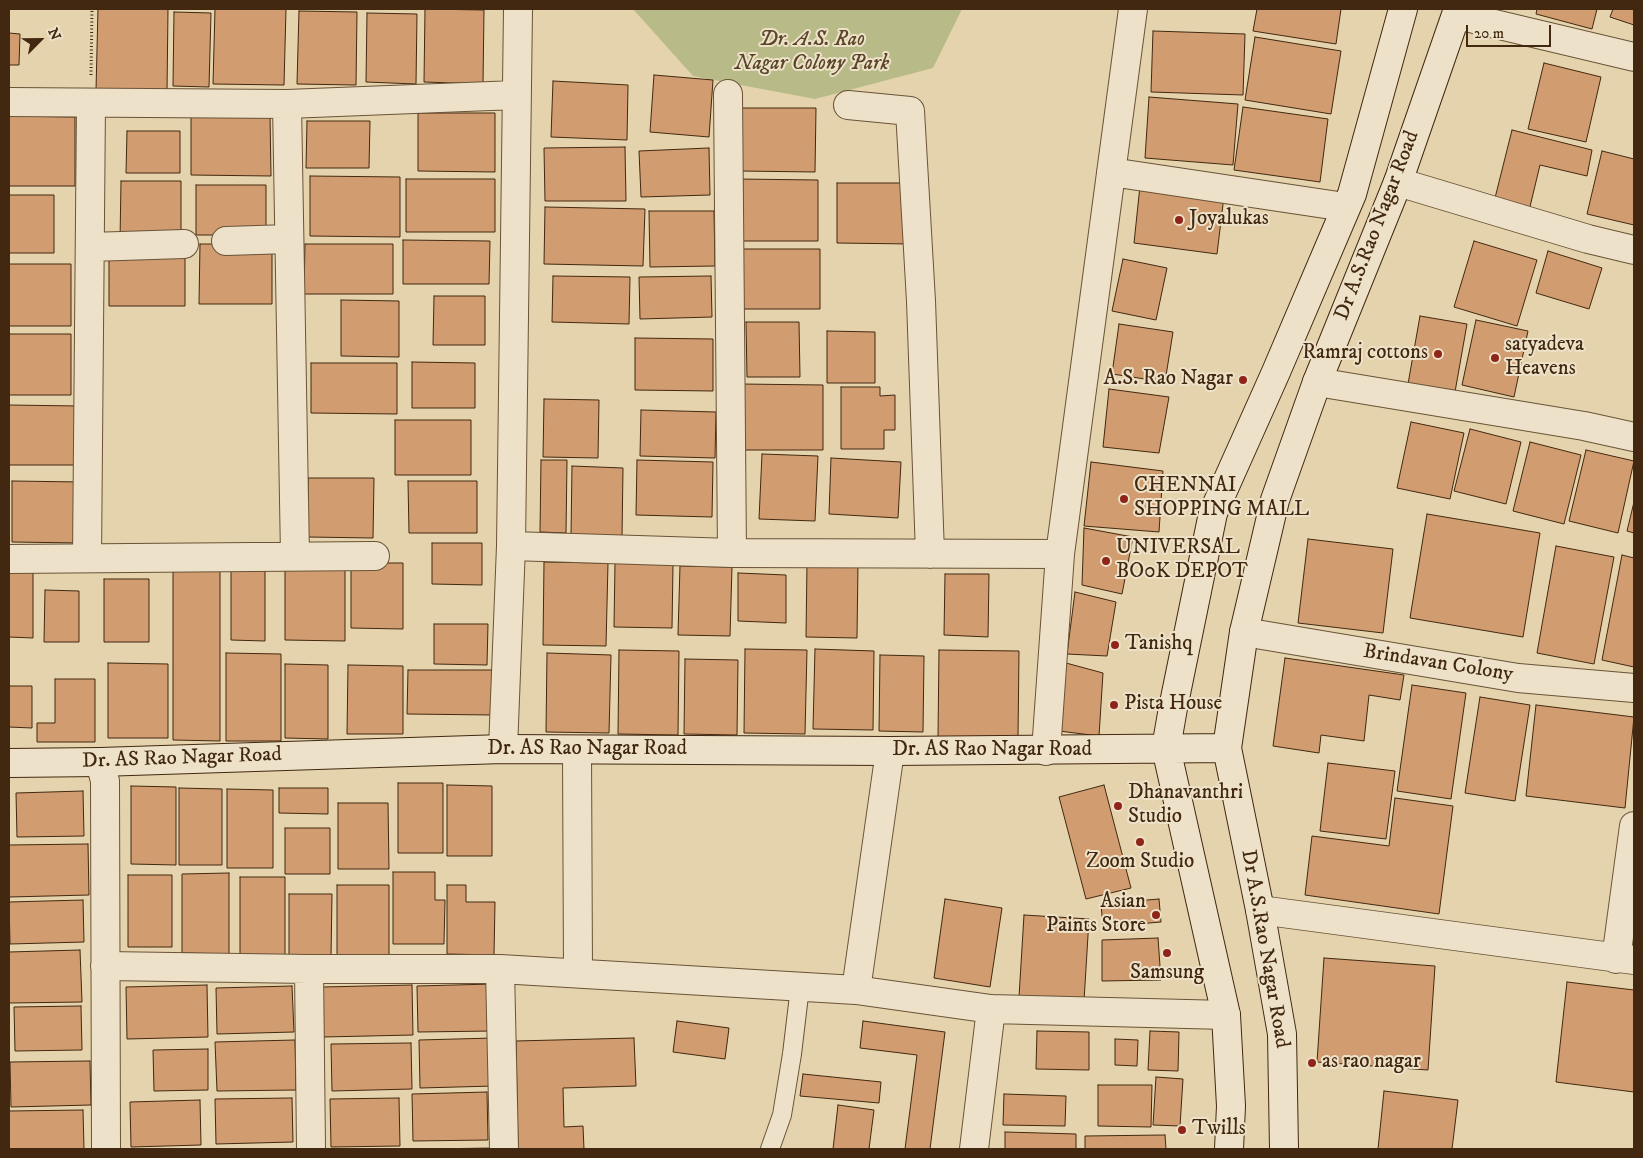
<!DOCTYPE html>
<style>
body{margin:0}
#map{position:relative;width:1643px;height:1158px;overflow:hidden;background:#e4d3ac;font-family:"IM FELL DW Pica",serif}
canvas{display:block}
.frame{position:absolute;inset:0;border:10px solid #422810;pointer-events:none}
.north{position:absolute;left:15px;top:15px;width:50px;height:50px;-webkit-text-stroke:4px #ede2c9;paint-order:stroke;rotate:67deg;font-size:14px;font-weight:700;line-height:20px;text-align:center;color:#422810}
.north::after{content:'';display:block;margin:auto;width:18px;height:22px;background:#422810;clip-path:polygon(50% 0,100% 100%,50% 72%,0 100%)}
.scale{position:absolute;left:1466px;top:25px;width:85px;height:22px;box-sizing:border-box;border:2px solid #422810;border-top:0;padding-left:6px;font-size:15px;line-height:18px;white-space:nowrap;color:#422810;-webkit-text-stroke:4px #ede2c9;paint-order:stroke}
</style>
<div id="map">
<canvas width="1643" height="1158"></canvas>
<div class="frame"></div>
<div class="north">N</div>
<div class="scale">20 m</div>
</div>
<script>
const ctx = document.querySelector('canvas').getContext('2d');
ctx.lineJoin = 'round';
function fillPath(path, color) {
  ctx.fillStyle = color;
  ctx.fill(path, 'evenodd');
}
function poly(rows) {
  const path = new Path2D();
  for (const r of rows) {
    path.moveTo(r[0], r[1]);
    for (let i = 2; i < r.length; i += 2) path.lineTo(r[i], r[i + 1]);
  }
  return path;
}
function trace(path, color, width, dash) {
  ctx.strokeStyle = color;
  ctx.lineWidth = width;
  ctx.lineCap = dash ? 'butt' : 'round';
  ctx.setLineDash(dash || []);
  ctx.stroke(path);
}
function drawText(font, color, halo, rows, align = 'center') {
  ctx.font = font + ' "IM FELL DW Pica",serif';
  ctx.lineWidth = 4;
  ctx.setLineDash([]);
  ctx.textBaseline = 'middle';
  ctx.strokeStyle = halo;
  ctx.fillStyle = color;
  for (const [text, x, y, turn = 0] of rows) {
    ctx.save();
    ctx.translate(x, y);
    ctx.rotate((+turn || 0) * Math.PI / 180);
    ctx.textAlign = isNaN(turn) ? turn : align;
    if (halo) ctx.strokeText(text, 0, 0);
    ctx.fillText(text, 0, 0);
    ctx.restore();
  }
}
fillPath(poly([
 [633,9,962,9,933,68,815,99,693,76]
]), '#b8bb87');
const building = poly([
 [98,9,168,9,167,92,96,90,98,9],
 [215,9,286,9,284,85,213,84,215,9],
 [425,9,484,10,483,84,424,82,425,9],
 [1257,9,1341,9,1336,44,1253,31,1257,9],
 [1537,9,1597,9,1592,29,1536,14,1537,9],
 [1613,9,1634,9,1634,25,1610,17,1613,9],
 [299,11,357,12,356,85,297,84,299,11],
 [174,12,211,13,209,87,173,86,174,12],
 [367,13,417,14,416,84,366,82,367,13],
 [1153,31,1245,34,1243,95,1151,92,1153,31],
 [9,33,20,34,19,65,9,65,9,33],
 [1255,37,1341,51,1331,114,1245,100,1255,37],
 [1544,63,1601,77,1586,142,1528,129,1544,63],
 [654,75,713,80,709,137,650,132,654,75],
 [553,81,628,85,627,140,551,137,553,81],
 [1149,97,1238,104,1233,165,1145,158,1149,97],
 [1243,107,1328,119,1320,182,1234,170,1243,107],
 [740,108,816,108,815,172,740,171,740,108],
 [418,113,495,113,495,172,418,171,418,113],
 [191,115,270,115,271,176,191,175,191,115],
 [9,116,75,117,75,186,9,186,9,116],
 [307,121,370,121,369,168,306,168,307,121],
 [1512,130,1592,150,1587,176,1540,165,1528,215,1493,206,1512,130],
 [127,131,180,131,180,173,126,173,127,131],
 [625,147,626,201,545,201,544,148,625,147],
 [709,148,710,195,641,197,639,151,709,148],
 [1602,151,1634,159,1634,225,1587,214,1602,151],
 [310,176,400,177,400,237,310,236,310,176],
 [406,179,495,179,495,232,406,232,406,179],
 [737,179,818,180,818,241,737,241,737,179],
 [121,181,181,181,181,241,120,241,121,181],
 [837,183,912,183,912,244,837,243,837,183],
 [196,185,266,185,266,235,196,235,196,185],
 [1140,186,1224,196,1217,254,1134,243,1140,186],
 [9,195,54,195,54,253,9,253,9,195],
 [545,207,645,209,643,266,544,264,545,207],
 [649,211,714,211,715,266,650,267,649,211],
 [403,240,490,241,489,284,403,284,403,240],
 [1474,241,1537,260,1517,326,1454,307,1474,241],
 [200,244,272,244,272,304,199,304,200,244],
 [305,244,393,244,393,294,304,294,305,244],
 [740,249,820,249,820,309,740,309,740,249],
 [109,250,185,250,185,306,109,306,109,250],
 [1548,251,1602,268,1589,309,1536,293,1548,251],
 [1123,259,1167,268,1156,320,1112,311,1123,259],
 [9,264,71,264,71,326,9,326,9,264],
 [553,276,630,277,629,324,552,322,553,276],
 [711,276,712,317,640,319,639,277,711,276],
 [434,296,485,296,485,345,433,345,434,296],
 [341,300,399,301,399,357,341,356,341,300],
 [1420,316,1467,324,1455,392,1408,384,1420,316],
 [1476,320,1528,331,1514,397,1462,385,1476,320],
 [746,322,799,322,800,377,747,377,746,322],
 [1119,324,1173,332,1165,382,1112,374,1119,324],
 [827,331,875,332,875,383,827,383,827,331],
 [9,334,71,334,71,395,9,395,9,334],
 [635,338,713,339,713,391,635,390,635,338],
 [412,362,475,363,475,408,412,408,412,362],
 [311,363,397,363,397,414,311,413,311,363],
 [740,384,823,385,823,450,740,450,740,384],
 [841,387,880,387,880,396,895,395,895,430,884,430,884,449,841,449,841,387],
 [1109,389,1169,397,1159,453,1103,447,1109,389],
 [544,399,599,400,598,458,543,457,544,399],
 [9,405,78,406,77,465,9,465,9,405],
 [641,410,716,412,715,458,640,456,641,410],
 [395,420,471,420,471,475,395,475,395,420],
 [1411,422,1464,433,1450,499,1397,488,1411,422],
 [1470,429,1521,442,1506,504,1454,491,1470,429],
 [1530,442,1581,455,1564,524,1513,511,1530,442],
 [1586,450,1634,461,1618,533,1569,521,1586,450],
 [762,454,818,456,815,521,759,519,762,454],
 [831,458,901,462,898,518,829,514,831,458],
 [541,460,567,460,566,533,540,532,541,460],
 [637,460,713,462,712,517,636,515,637,460],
 [1091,462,1163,471,1159,532,1084,526,1091,462],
 [572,466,623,468,622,537,571,536,572,466],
 [308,478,374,478,373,538,308,537,308,478],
 [12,481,81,482,81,543,12,542,12,481],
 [408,481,477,481,477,533,409,533,408,481],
 [1634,502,1634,533,1627,531,1634,502],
 [1427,514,1540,533,1523,637,1410,618,1427,514],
 [1084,528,1133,537,1122,594,1082,585,1084,528],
 [1308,539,1393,549,1383,633,1298,623,1308,539],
 [432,543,482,543,482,585,432,584,432,543],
 [1556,546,1614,557,1594,664,1537,653,1556,546],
 [1622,555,1634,558,1634,667,1602,660,1622,555],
 [544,562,608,563,606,646,543,645,544,562],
 [807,562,858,563,857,638,806,637,807,562],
 [351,563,403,563,403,629,351,628,351,563],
 [615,563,673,564,672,628,614,627,615,563],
 [285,565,345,566,345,641,285,640,285,565],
 [680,566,732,567,730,636,678,635,680,566],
 [173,570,220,570,220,741,173,740,173,570],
 [9,571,33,571,33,638,9,637,9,571],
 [231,571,265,571,265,641,231,640,231,571],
 [738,573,786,575,786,623,738,621,738,573],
 [945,574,989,574,988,637,944,635,945,574],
 [104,579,149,579,149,642,104,642,104,579],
 [45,590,79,591,79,642,44,642,45,590],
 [1075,592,1116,602,1107,656,1067,654,1075,592],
 [434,624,488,624,487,665,434,664,434,624],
 [745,649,807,650,805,734,744,733,745,649],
 [815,649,874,651,873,730,813,729,815,649],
 [619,650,679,651,678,735,618,734,619,650],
 [939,650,1019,651,1018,738,938,737,939,650],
 [226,653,281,654,281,741,226,741,226,653],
 [547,653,611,655,609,733,546,732,547,653],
 [880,655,924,656,923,732,879,731,880,655],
 [1285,658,1404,675,1400,700,1369,695,1364,741,1321,735,1319,753,1273,746,1285,658],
 [685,659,738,660,737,735,684,734,685,659],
 [108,663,168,664,168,738,108,738,108,663],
 [1066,663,1103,673,1099,736,1059,731,1066,663],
 [285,664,328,665,328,739,285,738,285,664],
 [348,665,403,666,403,734,347,734,348,665],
 [408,670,493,670,493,715,407,714,408,670],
 [55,679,95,679,95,742,37,742,37,723,55,723,55,679],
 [1412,685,1466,693,1451,799,1397,791,1412,685],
 [9,686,32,686,32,728,9,727,9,686],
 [1480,697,1530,705,1515,801,1465,793,1480,697],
 [1536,705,1634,717,1625,808,1526,796,1536,705],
 [1328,763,1395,771,1386,839,1320,831,1328,763],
 [398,783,443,783,443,853,398,853,398,783],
 [447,785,492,786,492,856,447,856,447,785],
 [1104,785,1131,888,1086,899,1059,797,1104,785],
 [131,786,176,787,176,865,131,864,131,786],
 [179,788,222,789,222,865,179,865,179,788],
 [279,788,328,788,328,814,279,813,279,788],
 [227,789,273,790,273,868,227,868,227,789],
 [83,791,84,836,17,837,16,793,83,791],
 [1395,798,1453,806,1439,914,1305,895,1312,836,1389,846,1395,798],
 [338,803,388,803,389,869,338,869,338,803],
 [285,828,330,828,330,874,285,874,285,828],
 [88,844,89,895,9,897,9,845,88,844],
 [393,872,435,872,435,900,445,900,444,944,393,944,393,872],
 [229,873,229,954,182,953,182,874,229,873],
 [128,875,172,875,172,947,128,947,128,875],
 [240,877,285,877,285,961,240,961,240,877],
 [337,885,389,885,389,955,337,955,337,885],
 [447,885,466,885,466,902,495,902,494,955,447,954,447,885],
 [289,894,332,894,331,958,289,958,289,894],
 [945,899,1002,908,990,987,934,978,945,899],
 [1159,899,1161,922,1103,927,1101,904,1159,899],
 [83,900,84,942,10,944,9,902,83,900],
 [1024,915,1089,919,1084,1001,1019,997,1024,915],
 [1158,938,1161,980,1102,981,1102,940,1158,938],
 [80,950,82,1002,9,1003,9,952,80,950],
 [1324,958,1435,966,1428,1070,1317,1062,1324,958],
 [1567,982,1634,990,1634,1092,1556,1082,1567,982],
 [492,984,493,1031,418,1032,417,986,492,984],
 [207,985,208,1037,127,1039,126,987,207,985],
 [412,985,413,1035,323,1037,322,987,412,985],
 [292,986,294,1032,217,1034,216,988,292,986],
 [81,1006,82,1050,15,1051,14,1007,81,1006],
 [677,1021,729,1028,725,1059,673,1052,677,1021],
 [863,1021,945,1032,930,1149,905,1149,917,1055,860,1048,863,1021],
 [1037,1031,1089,1032,1089,1070,1036,1069,1037,1031],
 [1150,1031,1179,1032,1178,1071,1148,1070,1150,1031],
 [493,1038,494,1086,420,1088,419,1040,493,1038],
 [634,1038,636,1086,563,1088,564,1127,583,1126,584,1149,518,1149,516,1041,634,1038],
 [1115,1039,1138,1040,1137,1066,1115,1065,1115,1039],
 [295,1040,296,1090,217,1091,215,1042,295,1040],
 [411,1043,412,1089,332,1091,331,1044,411,1043],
 [208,1049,208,1090,154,1091,153,1050,208,1049],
 [90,1061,91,1105,11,1107,10,1062,90,1061],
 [803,1074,881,1082,879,1103,800,1096,803,1074],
 [1156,1077,1183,1079,1180,1126,1153,1125,1156,1077],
 [1098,1085,1152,1085,1151,1127,1098,1126,1098,1085],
 [1384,1091,1458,1100,1452,1149,1378,1149,1384,1091],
 [487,1092,488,1140,413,1141,412,1094,487,1092],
 [1004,1094,1066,1096,1065,1126,1003,1125,1004,1094],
 [292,1098,293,1142,216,1144,215,1099,292,1098],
 [399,1098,400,1146,331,1147,330,1099,399,1098],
 [200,1100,201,1145,131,1147,130,1102,200,1100],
 [838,1105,874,1110,869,1149,833,1149,838,1105],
 [83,1110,84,1149,9,1149,9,1111,83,1110],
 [1005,1132,1076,1134,1076,1149,1005,1149,1005,1132],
 [1165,1135,1166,1149,1085,1149,1085,1136,1165,1135],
 [494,1148,494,1149,426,1149,494,1148]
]);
fillPath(building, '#d19c6f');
trace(building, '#422810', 1);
const lane = poly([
 [770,1149,782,1115,792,1054,800,987]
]);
const street = poly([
 [1457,15,1634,57],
 [728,94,732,553],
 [9,102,287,104,516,95],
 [287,104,295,556],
 [848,105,910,111,921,301,930,554],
 [1111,172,1345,207],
 [1398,182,1588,239,1634,250],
 [226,241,289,239],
 [90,247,184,244],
 [1317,382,1584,426,1634,437],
 [511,546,732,553,1060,554],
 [87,558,91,103],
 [9,559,375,556],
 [1244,632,1518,678,1634,688],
 [503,749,511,546,518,9],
 [577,750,578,973],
 [1046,751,1060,554,1133,9],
 [100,762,105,781,106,1149],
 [1260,910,1634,960],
 [1616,959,1634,826],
 [105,966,309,969,500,969,856,990,991,1009,1226,1015],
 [309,969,311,1149],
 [500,969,504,1149],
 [856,990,890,751],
 [974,1149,991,1009]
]);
const secondary = poly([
 [9,763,100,762,503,749,890,751,1227,748],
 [1229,1149,1231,1106,1226,1015,1166,748,1173,708,1213,513,1276,372,1352,194,1403,9],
 [1284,1149,1282,1034,1260,910,1227,748,1244,632,1275,500,1317,382,1398,182,1458,9]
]);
trace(lane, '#6a5337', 20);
trace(street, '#6a5337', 30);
trace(secondary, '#422810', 30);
trace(poly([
 [91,75,92,9]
]), '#422810', 3, [1, 2.5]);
trace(lane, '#ede2c9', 18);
trace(street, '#ede2c9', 28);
trace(secondary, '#ede2c9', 28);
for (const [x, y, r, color] of [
 [1179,220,5,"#8f2418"],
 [1438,354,5,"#8f2418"],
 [1495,358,5,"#8f2418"],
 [1243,380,5,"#8f2418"],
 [1124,499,5,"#8f2418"],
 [1106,561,5,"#8f2418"],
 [1115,645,5,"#8f2418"],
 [1114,705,5,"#8f2418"],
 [1118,806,5,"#8f2418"],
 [1140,842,5,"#8f2418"],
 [1156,915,5,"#8f2418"],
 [1167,953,5,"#8f2418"],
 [1312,1063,5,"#8f2418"],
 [1182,1130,5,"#8f2418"]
]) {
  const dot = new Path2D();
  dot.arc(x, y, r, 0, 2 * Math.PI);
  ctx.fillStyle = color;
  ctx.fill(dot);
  trace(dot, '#ede2c9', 2);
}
drawText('italic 21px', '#5a4528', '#ede2c9', [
 ["Dr. A.S. Rao",812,41],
 ["Nagar Colony Park",812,65]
]);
drawText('21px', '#422810', '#ede2c9', [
 ["Joyalukas",1189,220],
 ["satyadeva",1505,346],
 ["Heavens",1505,370],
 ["Ramraj cottons",1428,354,"right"],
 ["A.S. Rao Nagar",1233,380,"right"],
 ["CHENNAI",1134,487],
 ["SHOPPING MALL",1134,511],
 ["UNIVERSAL",1116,549],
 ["BO0K DEPOT",1116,573],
 ["Tanishq",1125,645],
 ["Pista House",1124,705],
 ["Dhanavanthri",1128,794],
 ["Studio",1128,818],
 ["Zoom Studio",1140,863,"center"],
 ["Asian",1146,903,"right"],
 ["Paints Store",1146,927,"right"],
 ["Samsung",1167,974,"center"],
 ["as rao nagar",1322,1063],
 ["Twills",1192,1130]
], 'left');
drawText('21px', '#422810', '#ede2c9', [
 ["Dr A.S.Rao Nagar Road",1378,226,-69],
 ["Brindavan Colony",1438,664,9],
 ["Dr. AS Rao Nagar Road",587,750],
 ["Dr. AS Rao Nagar Road",992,751],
 ["Dr. AS Rao Nagar Road",182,759,-2],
 ["Dr A.S.Rao Nagar Road",1264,949,80]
]);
</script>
